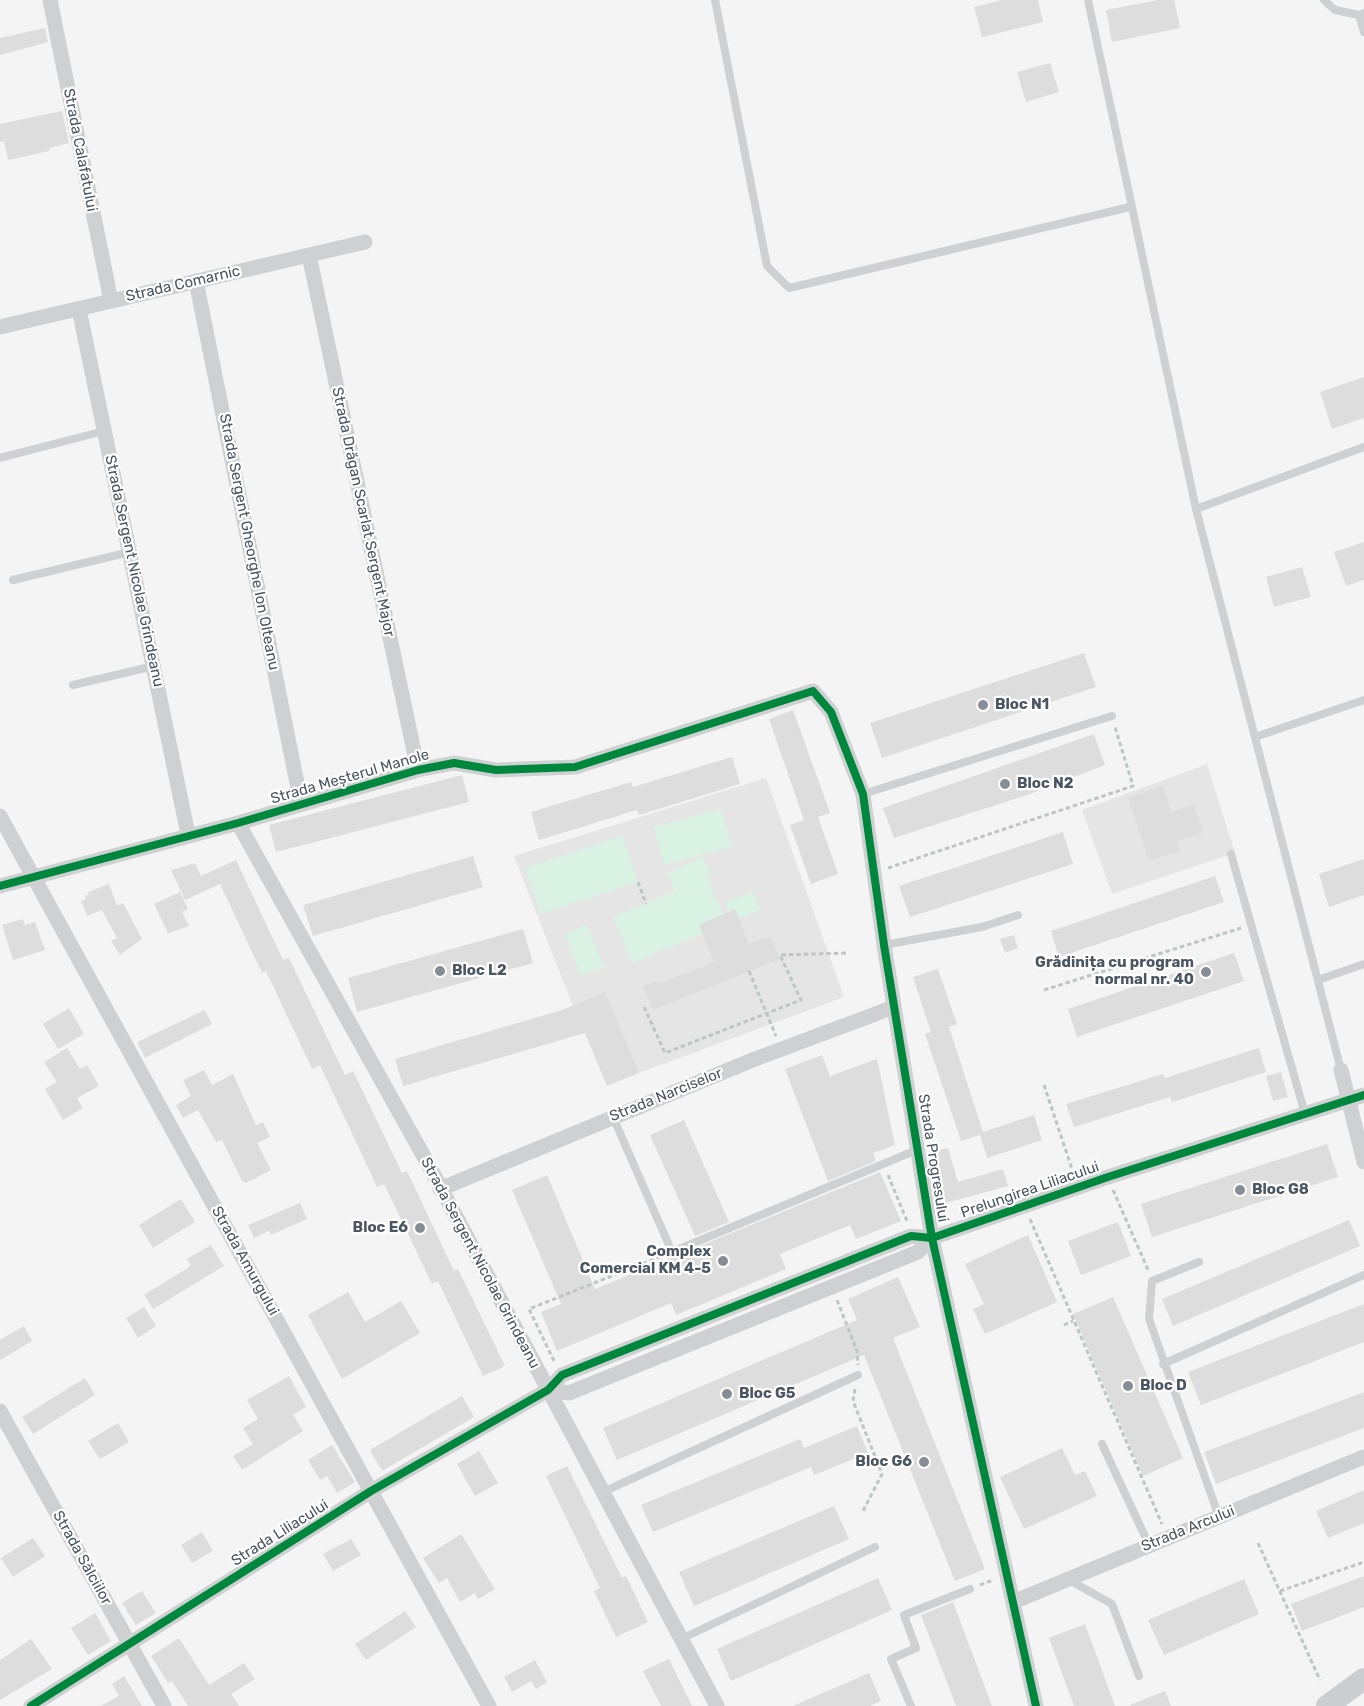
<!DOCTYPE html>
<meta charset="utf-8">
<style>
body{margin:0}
canvas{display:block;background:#f4f4f4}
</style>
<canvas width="1364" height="1706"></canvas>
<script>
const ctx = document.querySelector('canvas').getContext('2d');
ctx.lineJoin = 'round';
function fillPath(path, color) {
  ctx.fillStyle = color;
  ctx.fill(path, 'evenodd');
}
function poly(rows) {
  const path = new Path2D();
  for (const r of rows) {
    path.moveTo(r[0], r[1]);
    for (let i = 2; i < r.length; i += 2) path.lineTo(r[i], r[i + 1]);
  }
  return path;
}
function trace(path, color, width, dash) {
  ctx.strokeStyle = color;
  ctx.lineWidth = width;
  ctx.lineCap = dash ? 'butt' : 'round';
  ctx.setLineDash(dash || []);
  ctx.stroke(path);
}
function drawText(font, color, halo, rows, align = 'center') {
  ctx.font = font + ' Rubik,sans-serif';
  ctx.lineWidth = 4.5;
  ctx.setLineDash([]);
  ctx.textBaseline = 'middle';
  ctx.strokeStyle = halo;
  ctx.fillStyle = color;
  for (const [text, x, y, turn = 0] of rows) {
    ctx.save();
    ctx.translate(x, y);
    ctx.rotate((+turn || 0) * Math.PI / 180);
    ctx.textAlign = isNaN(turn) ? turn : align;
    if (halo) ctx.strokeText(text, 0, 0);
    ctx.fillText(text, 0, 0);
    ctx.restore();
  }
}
fillPath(poly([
 [1207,764,1235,853,1112,894,1082,810],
 [766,778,844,997,639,1073,573,1006,514,856]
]), '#e6e5e6');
fillPath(poly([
 [721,809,732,846,664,865,654,827],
 [622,836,638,882,541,914,525,868],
 [703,857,711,875,707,877,727,923,633,963,613,917,675,891,668,873],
 [753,892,761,910,732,921,725,902],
 [587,925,604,967,581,976,565,934]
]), '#d9f2e3');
fillPath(poly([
 [1002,0,1038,0,1043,22,982,37,974,7],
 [1158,0,1174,0,1180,28,1112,42,1106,10],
 [45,28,48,42,0,55,0,38],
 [1050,63,1059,92,1026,102,1017,72],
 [62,111,69,143,49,148,49,151,8,160,4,141,0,142,0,124],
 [1364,377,1364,418,1332,429,1320,392],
 [1364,542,1364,580,1346,586,1334,552],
 [1302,567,1311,597,1274,607,1266,577],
 [1084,653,1096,687,882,758,870,723],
 [793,710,830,813,818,817,838,874,811,884,790,825,804,820,769,719],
 [1094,734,1105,765,1030,794,894,838,883,808],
 [732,757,740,784,639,815,637,810,539,840,531,812,631,782,633,787],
 [462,775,469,802,276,852,269,825],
 [1163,786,1171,812,1194,805,1203,833,1177,841,1181,851,1149,861,1128,798],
 [1063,832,1073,864,910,917,899,886],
 [473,856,483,887,313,936,303,905],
 [1364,859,1364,895,1329,907,1319,874],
 [236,860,283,960,289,958,345,1075,353,1071,402,1173,407,1171,454,1271,458,1269,505,1366,483,1376,438,1281,432,1284,384,1184,377,1187,320,1065,312,1069,266,971,262,973,220,884,185,900,171,870,195,863,201,876],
 [1215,876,1224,902,1059,957,1051,931],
 [109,884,117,906,123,903,142,939,120,955,111,941,117,938,102,910,87,916,81,901,86,899,85,896,89,894,88,892],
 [180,892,188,909,182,912,189,926,168,933,154,904],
 [735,909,749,944,770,936,780,959,653,1010,643,986,657,981,659,984,714,962,699,925],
 [23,919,25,925,35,922,45,950,13,960,2,925],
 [523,929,533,963,357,1012,348,978],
 [1014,935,1018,948,1005,953,1000,939],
 [1234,953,1244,981,1077,1037,1068,1009],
 [938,969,957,1024,949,1027,983,1132,1034,1115,1042,1140,987,1158,980,1135,961,1141,925,1034,931,1032,913,977],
 [605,992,639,1073,607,1086,585,1033,403,1086,395,1059,562,1010],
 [69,1008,84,1034,58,1049,43,1024],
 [205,1010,212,1024,145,1058,137,1042],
 [67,1048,80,1069,87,1065,99,1086,77,1098,83,1108,63,1120,45,1089,57,1082,44,1062],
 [1259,1048,1266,1072,1172,1102,1170,1097,1074,1127,1066,1104,1163,1074,1165,1078],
 [822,1055,830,1076,877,1059,895,1145,873,1153,876,1161,828,1181,785,1069],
 [204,1070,212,1085,233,1074,256,1125,263,1122,270,1137,257,1143,271,1170,246,1183,242,1181,222,1140,216,1142,198,1110,183,1118,176,1105,191,1096,183,1080],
 [1281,1072,1288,1097,1273,1101,1266,1076],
 [684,1120,729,1222,695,1236,650,1135],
 [1327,1144,1338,1177,1152,1237,1141,1204],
 [948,1148,958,1182,1003,1169,1008,1186,946,1203,931,1152],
 [880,1172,901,1221,856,1239,850,1225,780,1254,786,1269,676,1315,671,1303,557,1351,541,1312,561,1304,512,1190,547,1175,595,1289],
 [181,1199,195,1222,153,1248,139,1225],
 [300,1203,307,1219,271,1235,269,1231,254,1238,248,1225],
 [1349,1220,1360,1246,1173,1326,1162,1299],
 [1118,1222,1131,1256,1081,1275,1068,1241],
 [1028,1235,1057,1302,985,1334,973,1309,984,1304,965,1264],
 [211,1245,224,1266,153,1309,144,1295,191,1266,187,1259],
 [898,1277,920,1327,893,1338,985,1569,955,1581,864,1355,617,1460,603,1428,857,1320,848,1299],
 [348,1292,365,1322,401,1301,420,1333,342,1379,308,1315],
 [1113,1297,1183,1458,1143,1476,1073,1314],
 [1364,1304,1364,1342,1201,1405,1188,1372],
 [144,1307,156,1326,138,1338,126,1318],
 [24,1326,32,1341,0,1360,0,1340],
 [289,1376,306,1407,293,1415,303,1431,242,1470,233,1456,253,1444,243,1428,258,1419,247,1400],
 [85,1378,95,1395,33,1434,22,1417],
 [1364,1392,1364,1428,1216,1484,1204,1452],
 [462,1396,474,1417,382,1471,370,1450],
 [118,1423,129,1442,100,1459,88,1441],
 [857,1426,868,1453,814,1475,811,1467,653,1532,641,1505,800,1439,804,1448],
 [332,1445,355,1482,337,1493,327,1476,320,1480,308,1460],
 [1062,1448,1075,1475,1085,1471,1097,1496,1024,1529,1000,1477],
 [479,1451,498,1483,475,1496,457,1464],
 [567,1466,622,1578,626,1576,648,1622,616,1637,594,1591,600,1588,546,1476],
 [1364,1490,1364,1523,1328,1538,1316,1511],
 [834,1506,849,1539,694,1606,679,1572],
 [202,1532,213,1551,192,1563,181,1545],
 [461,1534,495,1589,478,1599,475,1593,460,1602,447,1578,439,1583,423,1558],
 [33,1538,45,1556,13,1577,1,1558],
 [351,1539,361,1555,333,1571,323,1554],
 [1364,1576,1364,1607,1302,1631,1291,1604],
 [878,1578,892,1610,731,1681,717,1649],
 [1244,1579,1259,1614,1164,1655,1148,1620],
 [142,1591,156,1613,136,1625,122,1603],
 [953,1602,992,1706,956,1706,921,1615],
 [405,1611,416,1627,366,1660,355,1644],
 [95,1613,111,1641,88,1655,71,1628],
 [1085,1624,1115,1706,1074,1706,1049,1638],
 [179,1638,209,1685,244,1663,255,1679,231,1694,239,1706,188,1706,172,1681,168,1683,151,1656],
 [31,1639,52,1669,0,1700,0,1660],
 [669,1659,692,1706,661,1706,643,1671],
 [535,1660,547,1682,536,1689,531,1681,512,1692,504,1677],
 [869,1673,881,1701,870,1706,793,1706],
 [124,1676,142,1706,101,1706,119,1696,112,1684],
 [1165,1691,1171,1706,1130,1706,1130,1705]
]), '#ddddde');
trace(poly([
 [888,868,1133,786,1115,727],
 [638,882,646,904],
 [749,971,776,1036],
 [1044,990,1241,928],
 [644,1007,665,1053,801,1000,780,955,847,953],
 [1044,1085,1074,1175],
 [888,1175,907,1221],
 [1113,1190,1149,1272],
 [1030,1219,1162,1524],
 [837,1300,857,1351,858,1365],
 [1064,1325,1073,1321],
 [554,1361,529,1309,662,1256],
 [855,1389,853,1401,882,1474,862,1513],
 [1258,1543,1320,1680],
 [980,1585,993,1580],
 [1280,1591,1364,1562]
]), '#bcc7c4', 3, [4.5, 3]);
trace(poly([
 [715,0,767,266,789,288,1130,207],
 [1088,0,1196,509,1341,1070],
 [1324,0,1335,10,1359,15],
 [1364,13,1359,15,1364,32],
 [0,458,104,431],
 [1196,509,1364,447],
 [13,580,130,552],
 [73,685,154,666],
 [1255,737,1364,700],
 [863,794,1112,716],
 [1231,854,1305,1114],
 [884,945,982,927,1018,915],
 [1318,980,1364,964],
 [613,1117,672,1252,919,1149],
 [1199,1262,1152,1281,1149,1319,1219,1517],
 [1163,1364,1364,1275],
 [1102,1444,1149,1545],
 [603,1492,858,1375],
 [1069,1580,1112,1604,1139,1676],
 [681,1639,875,1547],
 [911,1706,891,1659,916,1648,904,1615,970,1589]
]), '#ced0d2', 8);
trace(poly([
 [50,0,111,301],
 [309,255,418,770],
 [196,281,301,803],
 [79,309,188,834],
 [0,327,365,242],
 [0,816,489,1706],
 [238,823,427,1162,717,1706],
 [0,886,238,823,418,770,454,763,496,770,575,767,813,691,831,712,863,794,884,945,932,1238,1036,1706],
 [1341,1070,1364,1162],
 [440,1189,755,1059,894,1007],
 [548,1390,569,1393,638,1365,918,1252,932,1238],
 [0,1411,164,1706],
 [1013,1602,1364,1457],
 [31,1706,371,1491,548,1390,562,1375,911,1236,932,1238,1108,1177,1364,1095]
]), '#ced0d2', 15);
trace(poly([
 [1327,1706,1364,1679]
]), '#caced1', 22);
trace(poly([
 [0,886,238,823,418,770,454,763,496,770,575,767,813,691,831,712,863,794,884,945,932,1238,1036,1706],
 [31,1706,371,1491,548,1390,562,1375,911,1236,932,1238,1108,1177,1364,1095]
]), '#00873e', 8);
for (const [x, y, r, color] of [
 [983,705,6,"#868d94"],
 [1005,784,6,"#868d94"],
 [440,971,6,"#868d94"],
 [1206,972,6,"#868d94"],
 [1240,1190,6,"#868d94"],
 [420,1228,6,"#868d94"],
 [723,1261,6,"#868d94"],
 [1128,1386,6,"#868d94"],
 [727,1394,6,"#868d94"],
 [924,1462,6,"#868d94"]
]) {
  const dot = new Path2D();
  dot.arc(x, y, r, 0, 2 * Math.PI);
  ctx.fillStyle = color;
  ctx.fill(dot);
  trace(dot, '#fff', 2);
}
drawText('15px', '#4a5661', '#fff', [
 ["Strada Calafatului",80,150,79],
 ["Strada Comarnic",183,284,-13],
 ["Strada Drăgan Scarlat Sergent Major",363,512,78],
 ["Strada Sergent Gheorghe Ion Olteanu",249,542,79],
 ["Strada Sergent Nicolae Grindeanu",134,571,78],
 ["Strada Meșterul Manole",350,777,-16],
 ["Strada Narciselor",666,1095,-22],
 ["Strada Progresului",933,1158,81],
 ["Prelungirea Liliacului",1030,1190,-19],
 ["Strada Amurgului",245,1261,61],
 ["Strada Sergent Nicolae Grindeanu",480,1263,62],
 ["Strada Arcului",1188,1529,-22],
 ["Strada Liliacului",280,1533,-32],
 ["Strada Sălciilor",82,1558,61]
]);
drawText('bold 15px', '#4a5661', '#fff', [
 ["Bloc N1",995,705],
 ["Bloc N2",1017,784],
 ["Grădinița cu program",1194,963,"right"],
 ["normal nr. 40",1194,980,"right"],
 ["Bloc L2",452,971],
 ["Bloc G8",1252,1190],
 ["Bloc E6",408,1228,"right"],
 ["Complex",711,1252,"right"],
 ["Comercial KM 4-5",711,1269,"right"],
 ["Bloc D",1140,1386],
 ["Bloc G5",739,1394],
 ["Bloc G6",912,1462,"right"]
], 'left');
</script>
